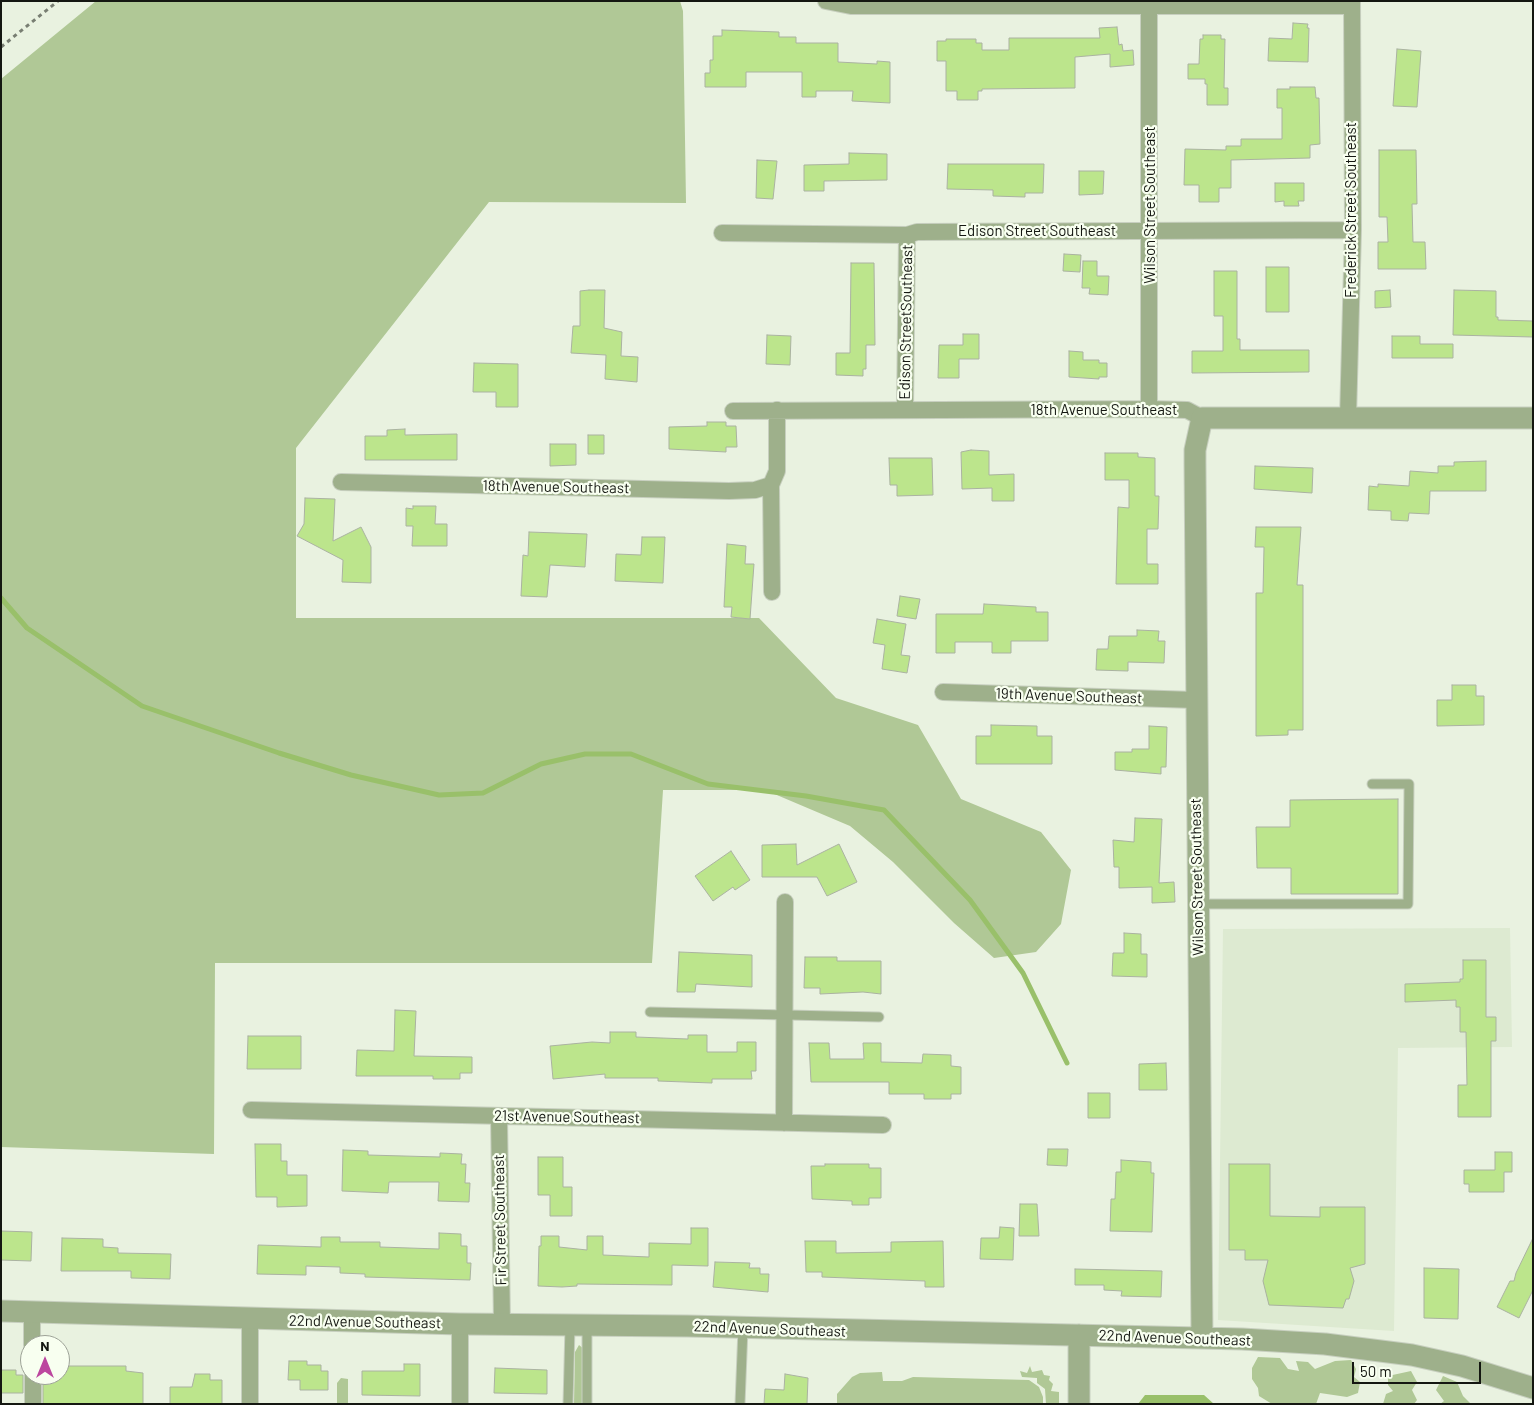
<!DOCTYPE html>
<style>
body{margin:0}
#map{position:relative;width:1534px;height:1405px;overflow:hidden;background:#e9f2e0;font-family:Barlow,sans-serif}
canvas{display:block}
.frame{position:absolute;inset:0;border:2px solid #141711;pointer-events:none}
.north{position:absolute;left:20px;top:1335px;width:50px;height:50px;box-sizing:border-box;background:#f8fff0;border:1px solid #9da297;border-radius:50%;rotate:0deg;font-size:14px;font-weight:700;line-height:20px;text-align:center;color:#141711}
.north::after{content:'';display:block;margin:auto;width:18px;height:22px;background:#bc479e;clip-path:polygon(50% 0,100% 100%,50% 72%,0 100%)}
.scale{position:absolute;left:1352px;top:1362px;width:129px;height:22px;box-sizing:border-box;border:2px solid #141711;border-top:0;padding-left:6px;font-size:15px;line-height:18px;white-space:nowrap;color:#141711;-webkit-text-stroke:4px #f8fff0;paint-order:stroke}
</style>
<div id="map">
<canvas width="1534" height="1405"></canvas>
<div class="frame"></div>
<div class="north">N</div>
<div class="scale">50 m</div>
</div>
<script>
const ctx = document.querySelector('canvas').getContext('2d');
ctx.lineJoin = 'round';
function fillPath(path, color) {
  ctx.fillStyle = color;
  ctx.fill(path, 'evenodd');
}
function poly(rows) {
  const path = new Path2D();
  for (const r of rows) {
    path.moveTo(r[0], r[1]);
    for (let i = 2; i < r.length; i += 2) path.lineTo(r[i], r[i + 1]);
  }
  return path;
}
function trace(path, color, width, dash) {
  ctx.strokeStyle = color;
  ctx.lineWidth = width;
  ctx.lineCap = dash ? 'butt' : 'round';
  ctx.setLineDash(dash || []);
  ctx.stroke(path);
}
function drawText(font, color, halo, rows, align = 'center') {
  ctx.font = font + ' Barlow,sans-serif';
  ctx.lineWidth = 4.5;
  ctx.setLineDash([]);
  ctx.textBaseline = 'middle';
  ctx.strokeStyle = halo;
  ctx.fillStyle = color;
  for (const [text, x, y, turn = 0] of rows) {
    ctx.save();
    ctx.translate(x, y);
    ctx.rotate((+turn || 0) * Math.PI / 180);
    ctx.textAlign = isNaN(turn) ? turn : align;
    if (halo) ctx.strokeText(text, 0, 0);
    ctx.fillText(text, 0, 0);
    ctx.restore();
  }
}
fillPath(poly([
 [1510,928,1512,1047,1398,1048,1394,1331,1218,1320,1223,929]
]), '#ddead1');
fillPath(poly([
 [96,1,680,1,683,11,686,203,489,202,296,448,296,618,759,618,836,698,918,725,961,799,1041,832,1071,870,1061,924,1036,952,994,958,954,923,893,862,850,826,765,790,663,790,652,963,215,963,214,1154,1,1147,1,79],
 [579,1345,585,1350,586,1404,574,1404,575,1352],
 [1258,1357,1280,1358,1288,1369,1299,1371,1296,1361,1308,1362,1315,1369,1335,1361,1351,1360,1356,1369,1354,1377,1360,1382,1358,1393,1347,1397,1320,1393,1316,1404,1272,1404,1259,1396,1258,1388,1252,1379,1252,1368],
 [1030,1366,1032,1372,1042,1370,1044,1375,1050,1376,1049,1380,1053,1384,1051,1391,1059,1392,1059,1404,1046,1404,1045,1389,1037,1383,1037,1378,1022,1377,1020,1371,1027,1373],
 [1411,1371,1417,1382,1412,1390,1417,1400,1414,1404,1383,1404,1386,1394,1393,1391,1388,1385,1388,1376],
 [882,1372,883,1381,902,1381,913,1377,1029,1380,1039,1387,1043,1397,1043,1404,837,1404,837,1394,852,1377,860,1373],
 [1443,1376,1457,1382,1463,1396,1471,1404,1440,1404,1444,1401,1436,1390],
 [341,1378,348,1379,348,1404,337,1404,337,1383]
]), '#b0c896');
fillPath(poly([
 [1145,1395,1204,1395,1214,1404,1138,1404]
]), '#99c06a');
trace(poly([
 [1,598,27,628,142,706,279,753,351,775,439,795,483,793,541,764,585,754,631,754,708,784,806,796,884,810,970,900,1023,973,1067,1063]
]), '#99c06a', 5);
const building = poly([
 [1293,23,1308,24,1307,28,1309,28,1308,62,1268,61,1269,38,1292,39,1293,23],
 [1117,27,1119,45,1122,44,1123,51,1133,50,1134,65,1110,67,1110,54,1075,57,1075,88,982,89,982,91,978,91,978,100,957,100,957,91,946,91,946,61,937,61,937,41,946,41,946,39,976,39,976,43,982,43,982,50,1009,50,1009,38,1100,38,1099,28,1117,27],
 [722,30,779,32,779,37,796,37,796,43,838,43,838,62,877,64,877,61,890,62,890,103,852,101,853,91,816,91,816,97,802,97,802,72,746,72,746,87,705,87,705,73,710,73,710,60,713,60,713,36,722,36,722,30],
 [1203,35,1221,35,1221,39,1225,39,1224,88,1228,88,1228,105,1207,105,1207,84,1205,84,1205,79,1188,79,1188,64,1199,64,1200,39,1203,39,1203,35],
 [1397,49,1421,51,1417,107,1393,106,1397,49],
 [1290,87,1315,87,1316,98,1319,98,1320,144,1310,145,1310,158,1231,160,1231,188,1219,188,1219,202,1199,202,1199,185,1184,185,1185,149,1226,150,1226,146,1241,146,1241,139,1282,139,1282,108,1277,108,1277,89,1290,89,1290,87],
 [1379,150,1416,150,1417,204,1412,204,1413,242,1425,242,1426,269,1378,269,1378,242,1388,242,1387,217,1379,217,1379,150],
 [849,153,887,154,887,180,824,181,824,191,804,191,804,165,849,164,849,153],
 [757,160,777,161,773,199,756,198,757,160],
 [948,164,1044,164,1043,193,1025,193,1025,197,993,196,993,190,947,189,948,164],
 [1079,171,1104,171,1103,194,1079,195,1079,171],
 [1275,183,1304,183,1304,201,1298,201,1299,206,1284,206,1284,201,1275,202,1275,183],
 [1064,254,1081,255,1080,272,1063,271,1064,254],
 [1083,261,1097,261,1097,276,1109,276,1108,295,1089,294,1090,288,1082,288,1083,261],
 [851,263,874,263,875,345,866,345,866,369,863,369,863,376,836,375,836,353,850,353,851,263],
 [1266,267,1289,267,1289,312,1266,312,1266,267],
 [1214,271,1237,271,1237,339,1240,339,1240,350,1309,350,1309,372,1192,373,1192,351,1223,351,1223,316,1214,316,1214,271],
 [589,290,605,290,604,328,622,332,621,356,638,357,637,382,605,379,606,355,571,353,573,326,580,326,580,291,589,290],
 [1390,290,1391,307,1375,308,1375,291,1390,290],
 [1454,290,1496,291,1496,317,1498,317,1498,320,1533,321,1533,337,1453,335,1454,290],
 [963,334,979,334,979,359,959,359,959,378,938,378,939,345,963,345,963,334],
 [767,335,791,336,790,365,766,364,767,335],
 [1392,336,1420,336,1420,344,1453,344,1453,358,1392,358,1392,336],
 [1069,351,1083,352,1083,360,1099,360,1099,363,1107,363,1107,377,1099,377,1099,379,1069,377,1069,351],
 [474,363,518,364,518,407,496,407,496,392,473,392,474,363],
 [707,422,726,422,726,426,736,426,737,447,726,447,726,452,669,449,669,427,707,426,707,422],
 [405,429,405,435,457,434,457,460,365,460,365,436,387,436,387,430,405,429],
 [588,435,604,435,604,454,588,454,588,435],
 [550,444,576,444,576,465,550,466,550,444],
 [971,450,989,451,989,475,1014,474,1014,501,992,501,992,488,962,489,961,452,971,450],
 [1105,453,1138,453,1138,457,1155,458,1155,496,1159,496,1158,529,1147,529,1147,564,1158,564,1158,584,1116,584,1118,507,1129,508,1129,480,1105,480,1105,453],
 [889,458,932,458,933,495,897,496,897,485,890,485,889,458],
 [1486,461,1486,491,1430,491,1429,514,1409,513,1408,521,1391,520,1391,511,1368,510,1369,486,1378,487,1378,484,1409,486,1410,471,1438,473,1438,466,1454,466,1454,462,1486,461],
 [1255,466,1313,468,1312,493,1254,489,1255,466],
 [305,498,335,499,333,541,361,527,371,547,371,583,342,582,343,560,297,536,304,524,305,498],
 [413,506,436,506,435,524,447,524,447,546,412,546,413,526,406,526,406,508,413,509,413,506],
 [1256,527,1301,527,1297,585,1303,585,1303,730,1288,730,1288,735,1256,736,1256,593,1263,593,1264,547,1255,547,1256,527],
 [529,532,587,534,585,567,550,565,547,597,521,596,523,555,528,556,529,532],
 [642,537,665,537,663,583,615,581,616,554,641,555,642,537],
 [727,544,746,546,745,564,754,564,750,619,731,617,732,607,724,607,727,544],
 [900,596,920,599,916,619,897,616,900,596],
 [984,604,1036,607,1036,612,1048,612,1048,641,1011,641,1011,653,992,653,992,642,955,642,955,653,936,653,936,614,983,614,984,604],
 [877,619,906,624,901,655,910,656,907,673,882,669,885,645,873,643,877,619],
 [1137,630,1159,631,1158,641,1165,641,1164,663,1128,662,1128,671,1096,670,1097,649,1108,649,1109,636,1137,636,1137,630],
 [1452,685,1476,685,1476,696,1484,696,1484,725,1437,726,1437,700,1452,700,1452,685],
 [991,725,1037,726,1037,736,1052,736,1052,764,976,764,976,736,991,736,991,725],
 [1149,726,1167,727,1166,767,1161,767,1161,774,1115,770,1115,752,1132,752,1132,749,1149,749,1149,726],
 [1398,799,1398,894,1291,894,1291,868,1257,868,1256,827,1290,827,1290,800,1398,799],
 [1135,818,1162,819,1159,883,1174,882,1175,902,1152,903,1152,887,1119,888,1119,867,1114,867,1113,840,1134,842,1135,818],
 [796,844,797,865,839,844,857,882,827,896,817,877,762,877,762,845,796,844],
 [731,851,750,880,735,890,733,887,713,901,695,876,731,851],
 [1124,933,1141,934,1141,954,1147,954,1147,977,1112,976,1113,953,1124,953,1124,933],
 [679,952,752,955,752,987,696,984,695,992,677,992,679,952],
 [805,957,837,957,837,961,881,961,881,994,863,992,820,994,820,988,804,988,805,957],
 [1463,960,1486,960,1486,1017,1496,1017,1496,1041,1491,1041,1491,1117,1458,1117,1458,1085,1467,1085,1466,1032,1460,1032,1460,1007,1456,1007,1456,1000,1405,1002,1405,984,1460,982,1460,979,1463,979,1463,960],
 [395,1010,416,1011,414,1056,472,1057,472,1073,460,1073,460,1079,433,1079,433,1076,356,1076,357,1050,394,1051,395,1010],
 [610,1032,636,1032,636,1037,688,1039,688,1035,707,1035,707,1052,737,1052,737,1042,756,1042,756,1071,751,1071,752,1079,712,1079,712,1083,658,1081,658,1078,605,1078,605,1074,553,1079,550,1046,592,1042,610,1043,610,1032],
 [248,1036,301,1036,301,1069,247,1069,248,1036],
 [809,1043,829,1043,830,1059,864,1059,863,1043,881,1043,881,1062,922,1063,923,1054,951,1055,951,1066,961,1067,961,1094,951,1094,951,1099,924,1099,924,1094,889,1094,889,1082,811,1082,809,1043],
 [1166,1063,1167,1090,1139,1090,1139,1064,1166,1063],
 [1088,1093,1110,1093,1110,1118,1088,1118,1088,1093],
 [255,1144,281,1144,281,1161,287,1161,287,1175,307,1175,307,1206,277,1207,277,1197,256,1197,255,1144],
 [1048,1149,1068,1149,1067,1166,1047,1165,1048,1149],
 [343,1150,368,1151,368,1155,440,1157,440,1153,462,1154,461,1164,466,1164,465,1183,470,1183,469,1202,438,1201,439,1182,389,1182,388,1193,342,1191,343,1150],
 [1495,1152,1512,1152,1512,1172,1504,1172,1504,1192,1469,1192,1469,1184,1464,1184,1464,1170,1495,1170,1495,1152],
 [538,1157,563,1157,563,1187,572,1187,572,1216,550,1216,550,1195,538,1195,538,1157],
 [1121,1160,1151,1162,1151,1173,1154,1173,1152,1232,1110,1231,1111,1199,1115,1199,1116,1172,1121,1172,1121,1160],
 [825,1164,869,1164,869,1168,881,1168,881,1198,869,1198,869,1205,852,1205,852,1201,812,1199,811,1166,825,1166,825,1164],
 [1229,1164,1270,1164,1270,1216,1320,1217,1320,1207,1365,1207,1365,1264,1350,1268,1354,1281,1349,1299,1346,1299,1343,1308,1269,1305,1263,1281,1268,1260,1245,1260,1245,1250,1229,1250,1229,1164],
 [1020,1204,1037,1204,1039,1236,1019,1236,1020,1204],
 [1000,1227,1014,1228,1013,1260,980,1259,981,1238,999,1238,1000,1227],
 [691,1228,708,1228,708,1266,672,1265,672,1285,577,1284,577,1286,562,1287,538,1286,539,1246,541,1246,541,1236,559,1236,559,1247,587,1250,587,1236,603,1236,603,1255,649,1257,649,1243,691,1244,691,1228],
 [1,1231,32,1232,31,1261,1,1260,1,1231],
 [439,1233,461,1234,461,1246,467,1246,467,1263,471,1263,470,1280,365,1277,365,1274,340,1273,340,1267,306,1266,306,1275,257,1274,258,1245,321,1247,321,1237,340,1237,340,1242,380,1242,380,1247,439,1249,439,1233],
 [62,1238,103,1239,103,1247,118,1248,118,1253,171,1254,170,1279,131,1278,131,1271,61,1271,62,1238],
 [1533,1238,1533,1290,1519,1318,1497,1307,1510,1281,1514,1281,1516,1273,1533,1238],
 [805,1241,836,1241,836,1253,891,1252,891,1242,943,1241,944,1287,925,1287,925,1281,822,1277,822,1272,806,1272,805,1241],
 [715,1262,750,1263,749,1268,760,1268,760,1274,769,1274,768,1292,713,1287,715,1262],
 [1424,1268,1459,1269,1458,1319,1424,1318,1424,1268],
 [1075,1269,1162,1271,1161,1297,1121,1296,1122,1291,1104,1290,1104,1285,1075,1285,1075,1269],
 [289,1361,307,1361,307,1365,321,1365,321,1371,328,1371,328,1390,300,1390,300,1380,288,1380,289,1361],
 [404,1364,420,1364,420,1396,362,1395,362,1371,404,1371,404,1364],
 [60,1366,126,1366,126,1371,143,1373,143,1404,43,1404,43,1375,60,1375,60,1366],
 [495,1368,547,1370,547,1394,494,1393,495,1368],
 [1,1370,16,1370,16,1375,23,1375,23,1393,1,1393,1,1370],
 [195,1374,210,1374,210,1380,222,1380,222,1404,170,1404,170,1387,192,1387,195,1374],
 [785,1374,808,1378,807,1404,764,1404,765,1389,784,1390,785,1374]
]);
fillPath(building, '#bce58c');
trace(building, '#aab2a1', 1);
const service = poly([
 [1197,904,1408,904,1409,784,1372,784],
 [650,1012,879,1017],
 [587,1326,587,1404],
 [568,1404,570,1326],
 [740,1404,743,1328]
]);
const minor = poly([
 [826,1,851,6,1352,6],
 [1149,1,1149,409],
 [722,233,907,235,917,232,1353,230],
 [905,409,907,235],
 [733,411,1149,409,1187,410,1202,418],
 [1348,418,1353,230,1352,1],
 [341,482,729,491,755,490,771,485],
 [772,592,771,485,777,471,777,410],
 [943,692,1195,700],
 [251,1110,883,1125],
 [499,1116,502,1325],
 [784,1123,785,902],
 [32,1312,32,1345],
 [250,1319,250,1404],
 [33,1375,33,1404],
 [460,1404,460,1324]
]);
const tertiary = poly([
 [1,1311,460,1324,687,1326,1242,1339,1325,1344,1412,1355,1462,1366,1533,1388],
 [1202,1337,1195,463,1195,450,1202,418,1533,418],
 [1079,1404,1079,1335]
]);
trace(service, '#c7cfbf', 11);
trace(minor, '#c7cfbf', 18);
trace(tertiary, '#c7cfbf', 23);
trace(poly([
 [1,47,58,1]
]), '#787e72', 3, [4, 4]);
trace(service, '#9eb08b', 9);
trace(minor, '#9eb08b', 16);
trace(tertiary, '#9eb08b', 21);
drawText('15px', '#141711', '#f8fff0', [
 ["Wilson Street Southeast",1150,205,-90],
 ["Frederick Street Southeast",1351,210,-90],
 ["Edison Street Southeast",1037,231],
 ["Edison StreetSoutheast",906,322,-89],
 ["18th Avenue Southeast",1104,410],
 ["18th Avenue Southeast",556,487,1],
 ["19th Avenue Southeast",1069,696,2],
 ["Wilson Street Southeast",1197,877,-91],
 ["21st Avenue Southeast",567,1117,1],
 ["Fir Street Southeast",500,1220,-91],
 ["22nd Avenue Southeast",365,1322,1],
 ["22nd Avenue Southeast",770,1329,2],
 ["22nd Avenue Southeast",1175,1338,2]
]);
</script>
